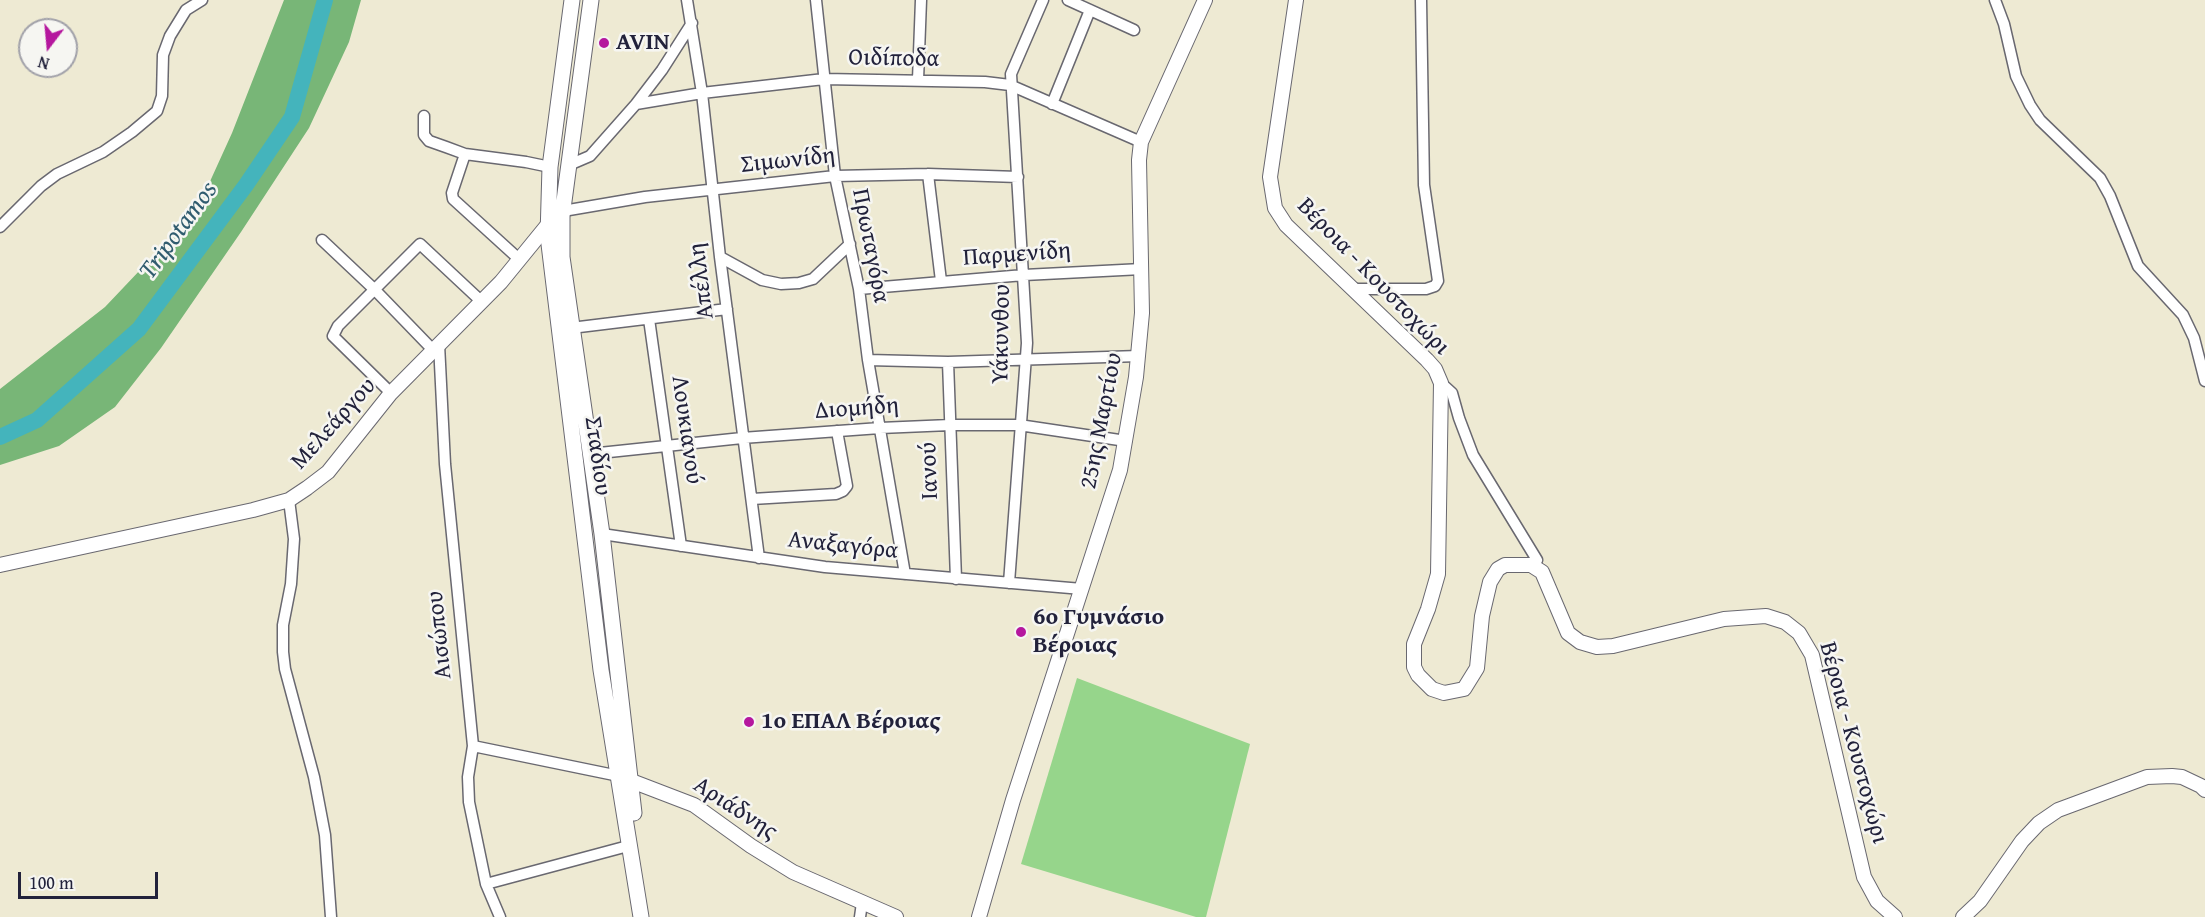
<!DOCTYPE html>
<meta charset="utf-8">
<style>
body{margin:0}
#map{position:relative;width:2205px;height:917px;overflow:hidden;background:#eeead3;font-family:"Gentium Book Plus",serif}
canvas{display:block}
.north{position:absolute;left:18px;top:18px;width:60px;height:60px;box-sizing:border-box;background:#f6f6f2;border:2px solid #a1a1a9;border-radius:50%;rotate:196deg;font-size:16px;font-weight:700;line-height:24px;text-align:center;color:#22223b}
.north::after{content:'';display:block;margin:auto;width:21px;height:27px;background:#b5179e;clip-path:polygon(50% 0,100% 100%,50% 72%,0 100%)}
.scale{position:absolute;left:18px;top:872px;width:140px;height:27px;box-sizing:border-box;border:3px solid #22223b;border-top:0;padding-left:8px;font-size:18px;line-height:21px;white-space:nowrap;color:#22223b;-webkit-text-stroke:4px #f6f6f2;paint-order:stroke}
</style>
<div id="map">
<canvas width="2205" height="917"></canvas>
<div class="north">N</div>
<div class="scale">100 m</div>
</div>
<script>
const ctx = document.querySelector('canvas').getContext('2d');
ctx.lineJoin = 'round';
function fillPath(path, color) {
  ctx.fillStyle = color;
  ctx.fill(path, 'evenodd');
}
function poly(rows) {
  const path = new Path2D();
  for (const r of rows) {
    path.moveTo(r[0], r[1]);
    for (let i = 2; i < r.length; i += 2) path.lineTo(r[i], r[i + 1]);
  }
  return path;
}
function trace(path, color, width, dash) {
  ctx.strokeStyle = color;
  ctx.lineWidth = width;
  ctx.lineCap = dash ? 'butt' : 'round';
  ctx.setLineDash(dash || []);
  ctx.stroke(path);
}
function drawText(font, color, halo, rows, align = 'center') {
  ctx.font = font + ' "Gentium Book Plus",serif';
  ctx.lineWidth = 5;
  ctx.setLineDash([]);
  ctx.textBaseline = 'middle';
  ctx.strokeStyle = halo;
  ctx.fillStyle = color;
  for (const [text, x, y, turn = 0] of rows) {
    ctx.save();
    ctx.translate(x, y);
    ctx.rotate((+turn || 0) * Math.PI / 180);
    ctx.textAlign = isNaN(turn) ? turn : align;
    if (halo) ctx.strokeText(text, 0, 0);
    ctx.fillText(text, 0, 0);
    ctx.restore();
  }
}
fillPath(poly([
 [1077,678,1250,744,1206,917,1196,917,1021,864]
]), '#96d58b');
fillPath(poly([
 [284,0,361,0,349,42,309,128,241,232,161,348,115,407,59,446,0,465,0,389,105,307,197,210,232,133]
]), '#78b677');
trace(poly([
 [0,437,37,420,139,329,246,185,292,117,325,0]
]), '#44b4bc', 16);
const minor = poly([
 [687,0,702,93,720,257,759,558],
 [816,0,835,176,859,289,868,360,905,574],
 [1068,0,1134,30],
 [1995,0,2004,24,2016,76,2030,105,2040,120,2100,178,2110,196,2138,266,2183,315,2194,338,2205,381],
 [918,80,921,0],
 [636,104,702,93,824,79,985,82,1010,85,1141,142],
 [1052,104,1090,10],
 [424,116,424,135,429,141,446,147,465,154,526,162,550,167],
 [465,154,452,193,453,199,520,260],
 [569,165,590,156,636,104,662,70,692,23],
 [928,174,941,281],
 [563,211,645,197,835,176,928,174,1018,177],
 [0,227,41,186,57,174,103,152,132,132,157,111,162,96,163,55,170,36,186,10,202,0],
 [322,240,375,290,433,350],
 [720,257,762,280,781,284,799,283,813,279,850,244],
 [859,289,1024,275,1142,269],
 [1355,289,1426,289,1435,286,1438,281,1424,185,1421,0],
 [649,319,681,546],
 [571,328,727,309],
 [439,344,445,464,473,746,468,777,469,802,486,884,500,917],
 [868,360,948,362,1139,356],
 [948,362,956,579],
 [1441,383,1452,393,1459,418,1473,455,1537,560,1531,565],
 [391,393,333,336,338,326,420,244,482,302],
 [590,454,742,438,880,428,950,425,1019,425,1126,441],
 [752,499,836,494,843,491,847,486,837,431],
 [289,500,294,539,291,584,283,625,283,652,285,669,314,777,325,835,331,917],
 [602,534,825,567,1082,589],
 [1009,583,1027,343,1011,74,1043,0],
 [473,746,619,776],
 [486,884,628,846],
 [860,917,862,903]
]);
const tertiary = poly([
 [1296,0,1270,177,1275,208,1286,225,1427,360,1435,369,1441,383,1438,574,1428,609,1414,644,1414,667,1418,675,1432,689,1444,693,1464,689,1477,668,1482,616,1490,582,1498,569,1505,565,1531,565,1542,572,1568,633,1580,642,1597,647,1613,646,1724,619,1766,616,1785,622,1799,633,1812,655,1864,877,1877,901,1895,917],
 [0,565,253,510,289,500,307,488,328,472,391,393,501,282,550,222],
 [621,777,694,805,751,846,793,872,896,917],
 [979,917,1013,800,1120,470,1136,377,1142,313,1139,160,1141,142,1205,0],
 [1963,917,1980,901,2022,841,2039,823,2058,810,2147,777,2172,776,2182,777,2201,786,2205,790]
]);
const secondary = poly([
 [572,0,550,167,548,236,601,670,641,917],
 [591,0,562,216,562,257,602,534,634,813]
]);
trace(minor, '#696870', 13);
trace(tertiary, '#696870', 16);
trace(secondary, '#696870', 17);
trace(minor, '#fff', 10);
trace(tertiary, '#fff', 14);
trace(secondary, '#fff', 15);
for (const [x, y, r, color] of [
 [604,43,6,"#b5179e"],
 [1021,632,6,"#b5179e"],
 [749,722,6,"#b5179e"]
]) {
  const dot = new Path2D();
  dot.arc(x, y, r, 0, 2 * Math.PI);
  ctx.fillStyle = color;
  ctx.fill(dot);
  trace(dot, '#f6f6f2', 2);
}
drawText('bold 24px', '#22223b', '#f6f6f2', [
 ["AVIN",616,43],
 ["6ο Γυμνάσιο",1033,618],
 ["Βέροιας",1033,646],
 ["1ο ΕΠΑΛ Βέροιας",761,722]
], 'left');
drawText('24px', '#22223b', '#f6f6f2', [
 ["Οιδίποδα",894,59,1],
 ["Σιμωνίδη",788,161,-6],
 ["Πρωταγόρα",870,246,79],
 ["Παρμενίδη",1017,255,-4],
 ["Βέροια - Κουστοχώρι",1373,277,46],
 ["Απέλλη",702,281,-97],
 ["Υάκυνθου",1002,334,-89],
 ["Διομήδη",857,409,-4],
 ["25ης Μαρτίου",1102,421,-79],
 ["Μελεάργου",334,424,-48],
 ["Λουκιανού",686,430,82],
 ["Σταδίου",597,456,82],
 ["Ιανού",930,471,-92],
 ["Αναξαγόρα",843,546,6],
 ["Αισώπου",440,635,-96],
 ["Βέροια - Κουστοχώρι",1853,743,75],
 ["Αριάδνης",735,809,33]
]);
drawText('italic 26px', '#305c6f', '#f6f6f2', [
 ["Tripotamos",179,231,-54]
]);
</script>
